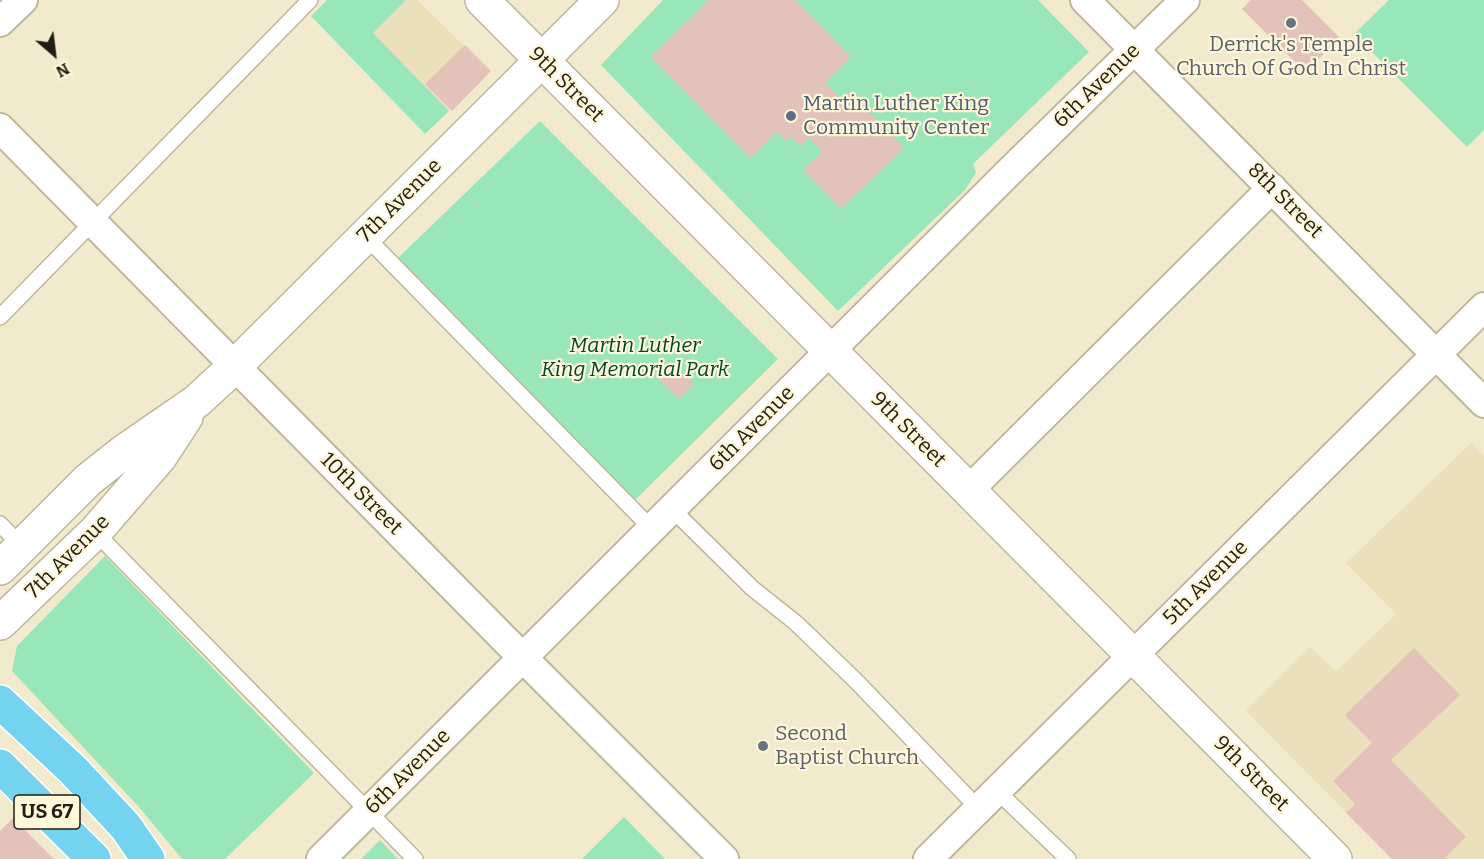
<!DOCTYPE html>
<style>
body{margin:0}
#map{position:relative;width:1484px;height:859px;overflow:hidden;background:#f1eacd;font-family:Bitter,serif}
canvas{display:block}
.north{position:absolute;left:24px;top:24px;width:60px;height:60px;-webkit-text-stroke:4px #fff7da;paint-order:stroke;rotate:152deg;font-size:16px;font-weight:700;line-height:24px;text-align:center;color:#201d13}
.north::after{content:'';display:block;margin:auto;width:21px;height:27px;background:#201d13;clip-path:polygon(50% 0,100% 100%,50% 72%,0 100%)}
</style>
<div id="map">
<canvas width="1484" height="859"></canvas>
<div class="north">N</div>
</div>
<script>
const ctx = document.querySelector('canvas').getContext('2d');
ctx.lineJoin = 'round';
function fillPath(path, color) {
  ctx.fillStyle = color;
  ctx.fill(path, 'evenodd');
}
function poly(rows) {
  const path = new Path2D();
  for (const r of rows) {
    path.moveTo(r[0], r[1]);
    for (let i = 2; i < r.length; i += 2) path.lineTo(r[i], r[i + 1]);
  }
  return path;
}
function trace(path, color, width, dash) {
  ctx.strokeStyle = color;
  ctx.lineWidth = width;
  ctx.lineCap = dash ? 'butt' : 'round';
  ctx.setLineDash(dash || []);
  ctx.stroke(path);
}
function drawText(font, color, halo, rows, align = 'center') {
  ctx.font = font + ' Bitter,serif';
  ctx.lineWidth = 4.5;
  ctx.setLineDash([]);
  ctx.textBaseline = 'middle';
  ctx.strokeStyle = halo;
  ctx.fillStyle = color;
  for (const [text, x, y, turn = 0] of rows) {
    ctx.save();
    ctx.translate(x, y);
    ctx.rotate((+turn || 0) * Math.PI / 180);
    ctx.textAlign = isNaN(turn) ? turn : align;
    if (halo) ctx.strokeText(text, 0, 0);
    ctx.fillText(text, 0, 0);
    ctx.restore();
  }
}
fillPath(poly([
 [406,0,417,0,490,71,449,111,372,33],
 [1471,443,1484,456,1484,859,1392,859,1246,711,1310,647,1336,671,1396,614,1346,563]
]), '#eae0bb');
fillPath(poly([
 [327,0,406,0,373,33,449,111,425,134,311,16],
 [663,0,1038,0,1089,52,973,164,976,173,965,190,838,311,601,65],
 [1389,0,1484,0,1484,130,1467,147,1354,34],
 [540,121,778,359,635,500,398,258],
 [105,556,314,773,225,859,182,859,139,807,12,671,17,646],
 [624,817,665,859,582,859],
 [380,840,398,859,361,859]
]), '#99e7b9');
fillPath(poly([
 [709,0,795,0,851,57,825,83,842,100,850,92,904,148,841,209,803,170,822,152,809,138,800,146,791,137,786,141,777,132,750,158,651,57],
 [1251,0,1302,0,1340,38,1305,72,1242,9],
 [465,45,491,71,452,111,425,84],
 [673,363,694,384,679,399,658,378],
 [1414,648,1460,695,1391,760,1466,837,1444,859,1392,859,1346,813,1355,804,1333,781,1372,743,1345,715],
 [13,818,54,859,0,859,0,831]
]), '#e2c2b9');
const service = poly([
 [365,236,652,529],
 [0,317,310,0],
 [672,509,752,588,796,623,857,682,979,809],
 [0,524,21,546],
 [95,532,415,859],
 [997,791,1068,859]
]);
const minor = poly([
 [1085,0,1484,403],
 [0,22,23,0],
 [0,128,523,658,724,859],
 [969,490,1272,188],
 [321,859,1007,174,1185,0],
 [928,859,1484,307]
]);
const tertiary = poly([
 [482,0,1335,859],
 [0,568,88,480,126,450,197,401,235,366,602,0],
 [0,623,95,532,160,457,186,417]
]);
const primary = poly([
 [0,702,73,770,126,827,148,859],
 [0,766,94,859]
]);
trace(service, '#bfb79c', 18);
trace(minor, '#bfb79c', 32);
trace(tertiary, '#bfb79c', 36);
trace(primary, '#fff', 36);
trace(service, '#fff', 15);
trace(minor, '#fff', 28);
trace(tertiary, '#fff', 33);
trace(primary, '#74d3ee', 33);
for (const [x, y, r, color] of [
 [1291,23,6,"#6b7280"],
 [791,116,6,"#5c6f8a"],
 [763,746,6,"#6b7280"]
]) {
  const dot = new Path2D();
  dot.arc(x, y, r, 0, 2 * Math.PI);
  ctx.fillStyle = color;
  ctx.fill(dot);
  trace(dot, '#fff7da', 2);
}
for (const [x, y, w] of [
 [47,812,66]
]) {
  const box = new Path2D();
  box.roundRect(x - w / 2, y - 17, w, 34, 4.5);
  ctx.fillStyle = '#fff7da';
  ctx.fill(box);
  trace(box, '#201d13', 1.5);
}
drawText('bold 20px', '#201d13', null, [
 ["US 67",47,812]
]);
drawText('21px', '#5b616d', '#fff7da', [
 ["Derrick's Temple",1291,45],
 ["Church Of God In Christ",1291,69],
 ["Second",775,734,"left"],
 ["Baptist Church",775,758,"left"]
]);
drawText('21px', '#201d13', '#fff7da', [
 ["9th Street",566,85,45],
 ["6th Avenue",1097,86,-44],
 ["7th Avenue",400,201,-45],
 ["8th Street",1285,201,45],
 ["6th Avenue",752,429,-45],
 ["9th Street",908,430,45],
 ["10th Street",361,494,45],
 ["7th Avenue",68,557,-45],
 ["5th Avenue",1206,583,-45],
 ["6th Avenue",408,772,-45],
 ["9th Street",1251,774,45]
]);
drawText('21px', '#4e5e75', '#fff7da', [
 ["Martin Luther King",803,104],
 ["Community Center",803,128]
], 'left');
drawText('italic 21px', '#01482a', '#fff7da', [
 ["Martin Luther",635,346],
 ["King Memorial Park",635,370]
]);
</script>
